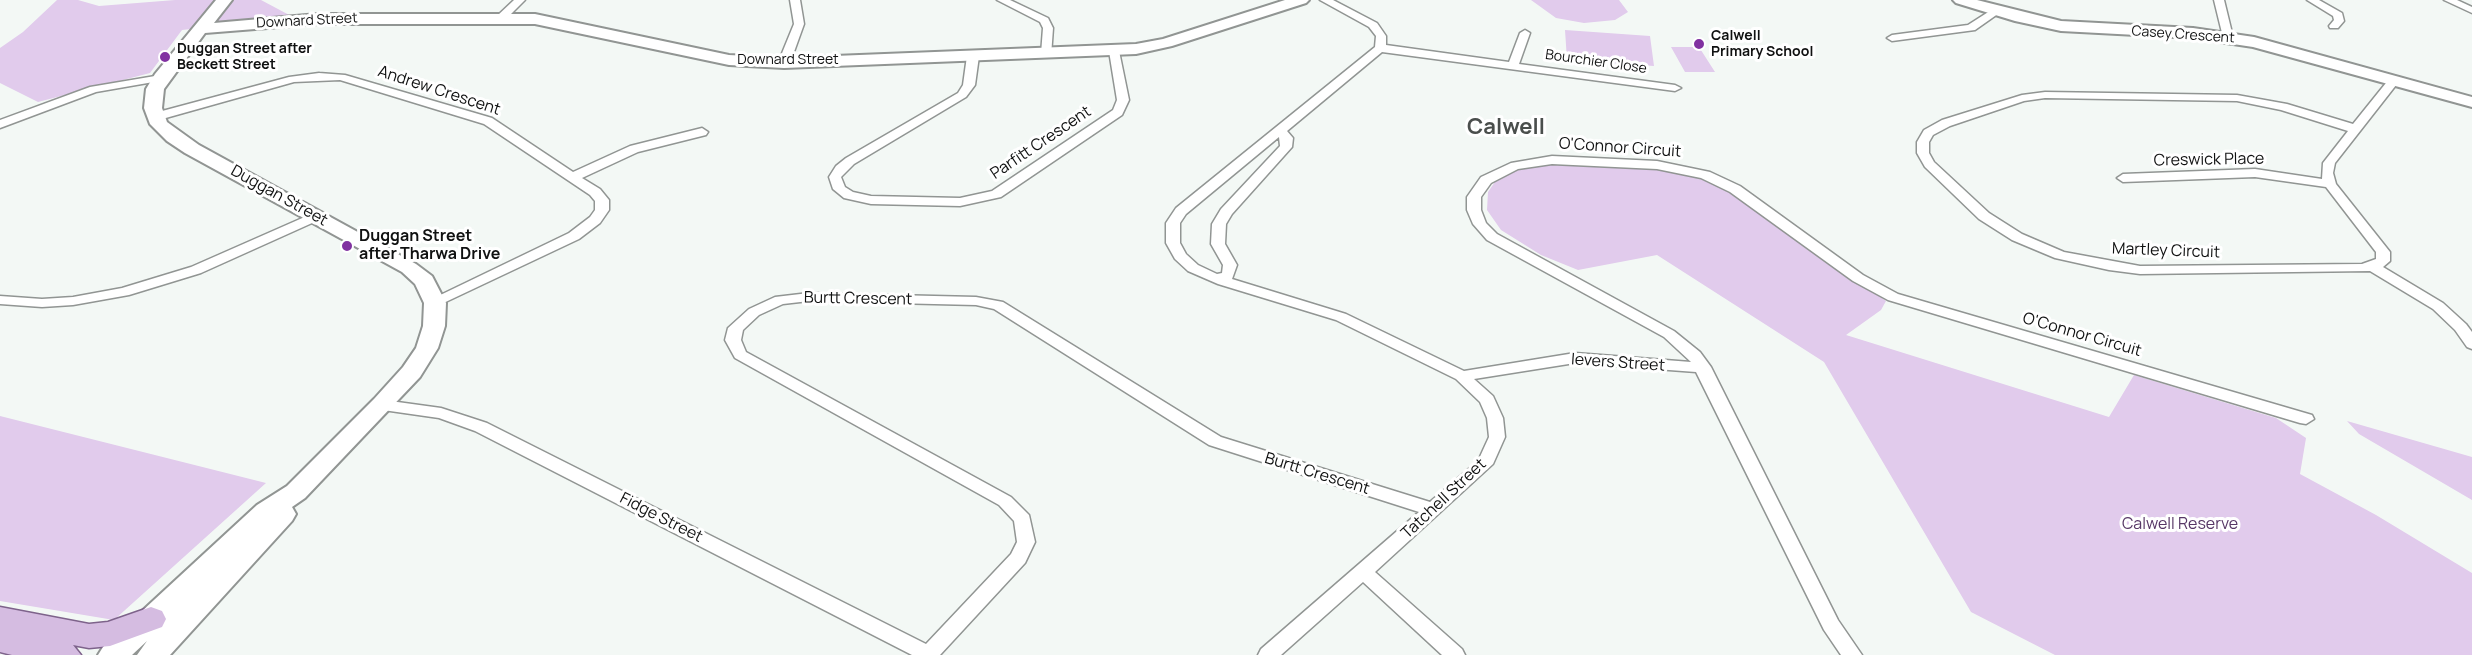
<!DOCTYPE html>
<style>
body{margin:0}
canvas{display:block;background:#f3f8f5}
</style>
<canvas width="2472" height="655"></canvas>
<script>
const ctx = document.querySelector('canvas').getContext('2d');
ctx.lineJoin = 'round';
function fillPath(path, color) {
  ctx.fillStyle = color;
  ctx.fill(path, 'evenodd');
}
function poly(rows) {
  const path = new Path2D();
  for (const r of rows) {
    path.moveTo(r[0], r[1]);
    for (let i = 2; i < r.length; i += 2) path.lineTo(r[i], r[i + 1]);
  }
  return path;
}
function trace(path, color, width, dash) {
  ctx.strokeStyle = color;
  ctx.lineWidth = width;
  ctx.lineCap = dash ? 'butt' : 'round';
  ctx.setLineDash(dash || []);
  ctx.stroke(path);
}
function drawText(font, color, halo, rows, align = 'center') {
  ctx.font = font + ' Manrope,sans-serif';
  ctx.lineWidth = 6;
  ctx.setLineDash([]);
  ctx.textBaseline = 'middle';
  ctx.strokeStyle = halo;
  ctx.fillStyle = color;
  for (const [text, x, y, turn = 0] of rows) {
    ctx.save();
    ctx.translate(x, y);
    ctx.rotate((+turn || 0) * Math.PI / 180);
    ctx.textAlign = isNaN(turn) ? turn : align;
    if (halo) ctx.strokeText(text, 0, 0);
    ctx.fillText(text, 0, 0);
    ctx.restore();
  }
}
fillPath(poly([
 [57,0,78,0,99,6,175,0,261,0,293,17,182,30,150,73,38,102,0,83,0,48,23,32],
 [1531,0,1619,0,1628,12,1615,20,1584,23,1556,18],
 [1565,30,1650,36,1654,66,1567,60],
 [1671,47,1699,47,1715,72,1685,72],
 [1560,163,1669,168,1719,184,1886,301,1881,310,1846,335,2109,417,2134,375,2276,418,2306,438,2300,474,2376,515,2472,573,2472,655,2055,655,1971,612,1824,362,1657,255,1578,270,1541,255,1501,230,1487,210,1488,192,1499,176,1526,165],
 [0,416,266,483,114,620,0,601],
 [2347,421,2472,457,2472,500,2359,434]
]), '#e1cbec');
const street = poly([
 [514,0,525,0,505,20,497,20,497,16,514,0],
 [790,0,800,0,804,24,790,63,784,66,778,63,794,24,790,0],
 [997,0,1010,0,1048,18,1053,28,1051,56,1043,56,1041,54,1043,28,1040,22,997,0],
 [1320,0,1333,0,1377,23,1386,36,1386,45,1509,62,1520,33,1525,30,1530,33,1519,64,1675,85,1681,88,1675,91,1382,52,1287,131,1293,138,1292,147,1232,214,1226,224,1225,244,1237,265,1232,279,1346,314,1464,371,1575,353,1691,362,1664,337,1487,240,1473,224,1467,210,1467,197,1481,177,1511,163,1552,156,1657,161,1710,172,1740,186,1863,275,1898,294,2312,415,2314,419,2306,424,2300,423,1888,300,1853,281,1730,192,1701,178,1657,169,1552,164,1518,169,1491,183,1481,197,1481,210,1486,223,1497,234,1674,331,1700,352,1711,367,1838,620,1862,655,1841,655,1824,630,1696,372,1575,363,1474,379,1493,396,1503,418,1505,437,1493,464,1375,572,1462,649,1465,655,1442,655,1363,582,1281,655,1258,655,1261,649,1419,512,1209,445,994,309,976,305,809,301,783,304,759,315,743,330,741,340,746,352,1011,497,1029,515,1035,542,1025,563,940,655,912,655,475,431,439,418,383,410,375,405,383,400,441,408,487,423,926,644,1011,554,1017,542,1014,521,999,505,735,358,725,340,728,328,749,309,775,297,809,293,976,297,1003,302,1221,437,1430,502,1478,461,1489,437,1487,418,1480,402,1456,379,1336,320,1218,284,1188,271,1175,259,1166,243,1166,223,1176,208,1375,47,1376,36,1369,27,1320,0],
 [1279,137,1280,146,1221,209,1212,224,1211,244,1223,265,1222,273,1217,274,1198,265,1186,254,1180,243,1180,223,1186,214,1279,137],
 [2214,0,2224,0,2233,37,2232,39,2223,37,2214,0],
 [2307,0,2319,0,2342,13,2344,21,2338,28,2330,28,2329,26,2334,20,2333,16,2307,0],
 [2444,0,2457,0,2472,7,2472,13,2444,0],
 [1993,9,2002,11,1975,30,1892,41,1887,38,1892,35,1968,25,1993,9],
 [1114,48,1119,51,1129,100,1122,115,1001,197,960,206,871,204,844,198,833,189,829,177,836,166,846,158,958,93,963,85,967,56,973,53,979,56,975,85,966,97,854,164,841,177,845,187,853,192,871,196,960,198,992,191,1113,110,1117,100,1109,51,1114,48],
 [319,73,345,75,492,118,573,172,630,146,702,128,708,132,706,135,638,152,582,178,600,189,609,200,609,210,600,223,579,239,435,307,430,306,428,303,430,300,569,233,590,217,595,210,595,201,590,195,484,124,340,80,294,82,155,121,149,117,151,114,289,77,319,73],
 [161,75,165,76,165,80,96,92,0,128,0,120,90,87,161,75],
 [2394,77,2400,80,2335,163,2333,173,2336,184,2390,252,2390,261,2383,267,2443,303,2466,324,2472,332,2472,349,2467,347,2455,330,2433,309,2370,271,2140,274,2109,270,2055,258,2012,240,1979,219,1925,167,1917,153,1917,142,1924,130,1942,120,2022,95,2045,92,2237,95,2287,104,2353,124,2390,78,2394,77],
 [2045,98,2237,101,2281,110,2348,131,2323,163,2322,179,2255,169,2123,174,2117,178,2123,182,2255,177,2326,187,2376,252,2376,259,2362,264,2140,266,2064,252,2022,234,1989,213,1934,162,1929,153,1929,142,1933,135,1950,126,2024,101,2045,98],
 [316,212,323,216,321,219,201,273,129,295,73,305,42,307,0,304,0,296,42,299,73,297,122,288,191,267,316,212]
]);
const secondary = poly([
 [216,0,232,0,214,23,318,14,535,14,729,55,784,58,1136,44,1163,39,1285,0,1309,0,1306,3,1172,46,1136,54,784,68,729,65,535,24,318,24,205,33,164,89,162,108,167,122,199,145,416,264,432,276,446,303,445,326,438,348,420,377,305,498,292,507,296,514,292,521,170,655,137,655,147,641,132,655,98,655,103,647,257,505,287,486,374,399,403,367,416,348,423,326,424,303,415,284,402,272,185,153,167,141,150,124,144,108,146,89,155,74,216,0],
 [1953,0,1977,0,2061,21,2193,28,2254,37,2472,97,2472,107,2253,47,2193,38,2061,31,2015,21,1956,3,1953,0]
]);
const primary = poly([
 [0,607,89,624,108,622,151,607,162,611,166,619,162,627,110,646,89,648,73,645,81,655,12,655,0,652,0,607]
]);
trace(street, '#919593', 3);
trace(secondary, '#919593', 4);
trace(primary, '#7e638b', 3);
fillPath(street, '#fff');
fillPath(secondary, '#fff');
fillPath(primary, '#d5bce1');
for (const [x, y, r, color] of [
 [1699,44,6,"#8131a1"],
 [165,57,6,"#8131a1"],
 [347,246,6,"#8131a1"]
]) {
  const dot = new Path2D();
  dot.arc(x, y, r, 0, 2 * Math.PI);
  ctx.fillStyle = color;
  ctx.fill(dot);
  trace(dot, '#fff', 2);
}
drawText('14px', '#101111', '#fff', [
 ["Downard Street",307,21,-3],
 ["Casey Crescent",2183,35,4],
 ["Downard Street",788,60],
 ["Bourchier Close",1596,62,8]
]);
drawText('bold 14px', '#101111', '#fff', [
 ["Calwell",1711,36],
 ["Primary School",1711,52],
 ["Duggan Street after",177,49],
 ["Beckett Street",177,65]
], 'left');
drawText('16px', '#101111', '#fff', [
 ["Andrew Crescent",439,91,18],
 ["Parfitt Crescent",1041,143,-34],
 ["O'Connor Circuit",1620,148,4],
 ["Creswick Place",2209,160,-1],
 ["Duggan Street",279,196,29],
 ["Martley Circuit",2166,251,2],
 ["Burtt Crescent",858,299,1],
 ["O'Connor Circuit",2082,335,16],
 ["Ievers Street",1618,363,4],
 ["Burtt Crescent",1317,474,17],
 ["Tatchell Street",1444,499,-43],
 ["Fidge Street",661,518,27]
]);
drawText('bold 16px', '#101111', '#fff', [
 ["Duggan Street",359,237],
 ["after Tharwa Drive",359,255]
], 'left');
drawText('16px', '#573766', '#fff', [
 ["Calwell Reserve",2180,525]
]);
drawText('bold 22px', '#4a4e4c', '#fff', [
 ["Calwell",1506,128]
]);
</script>
